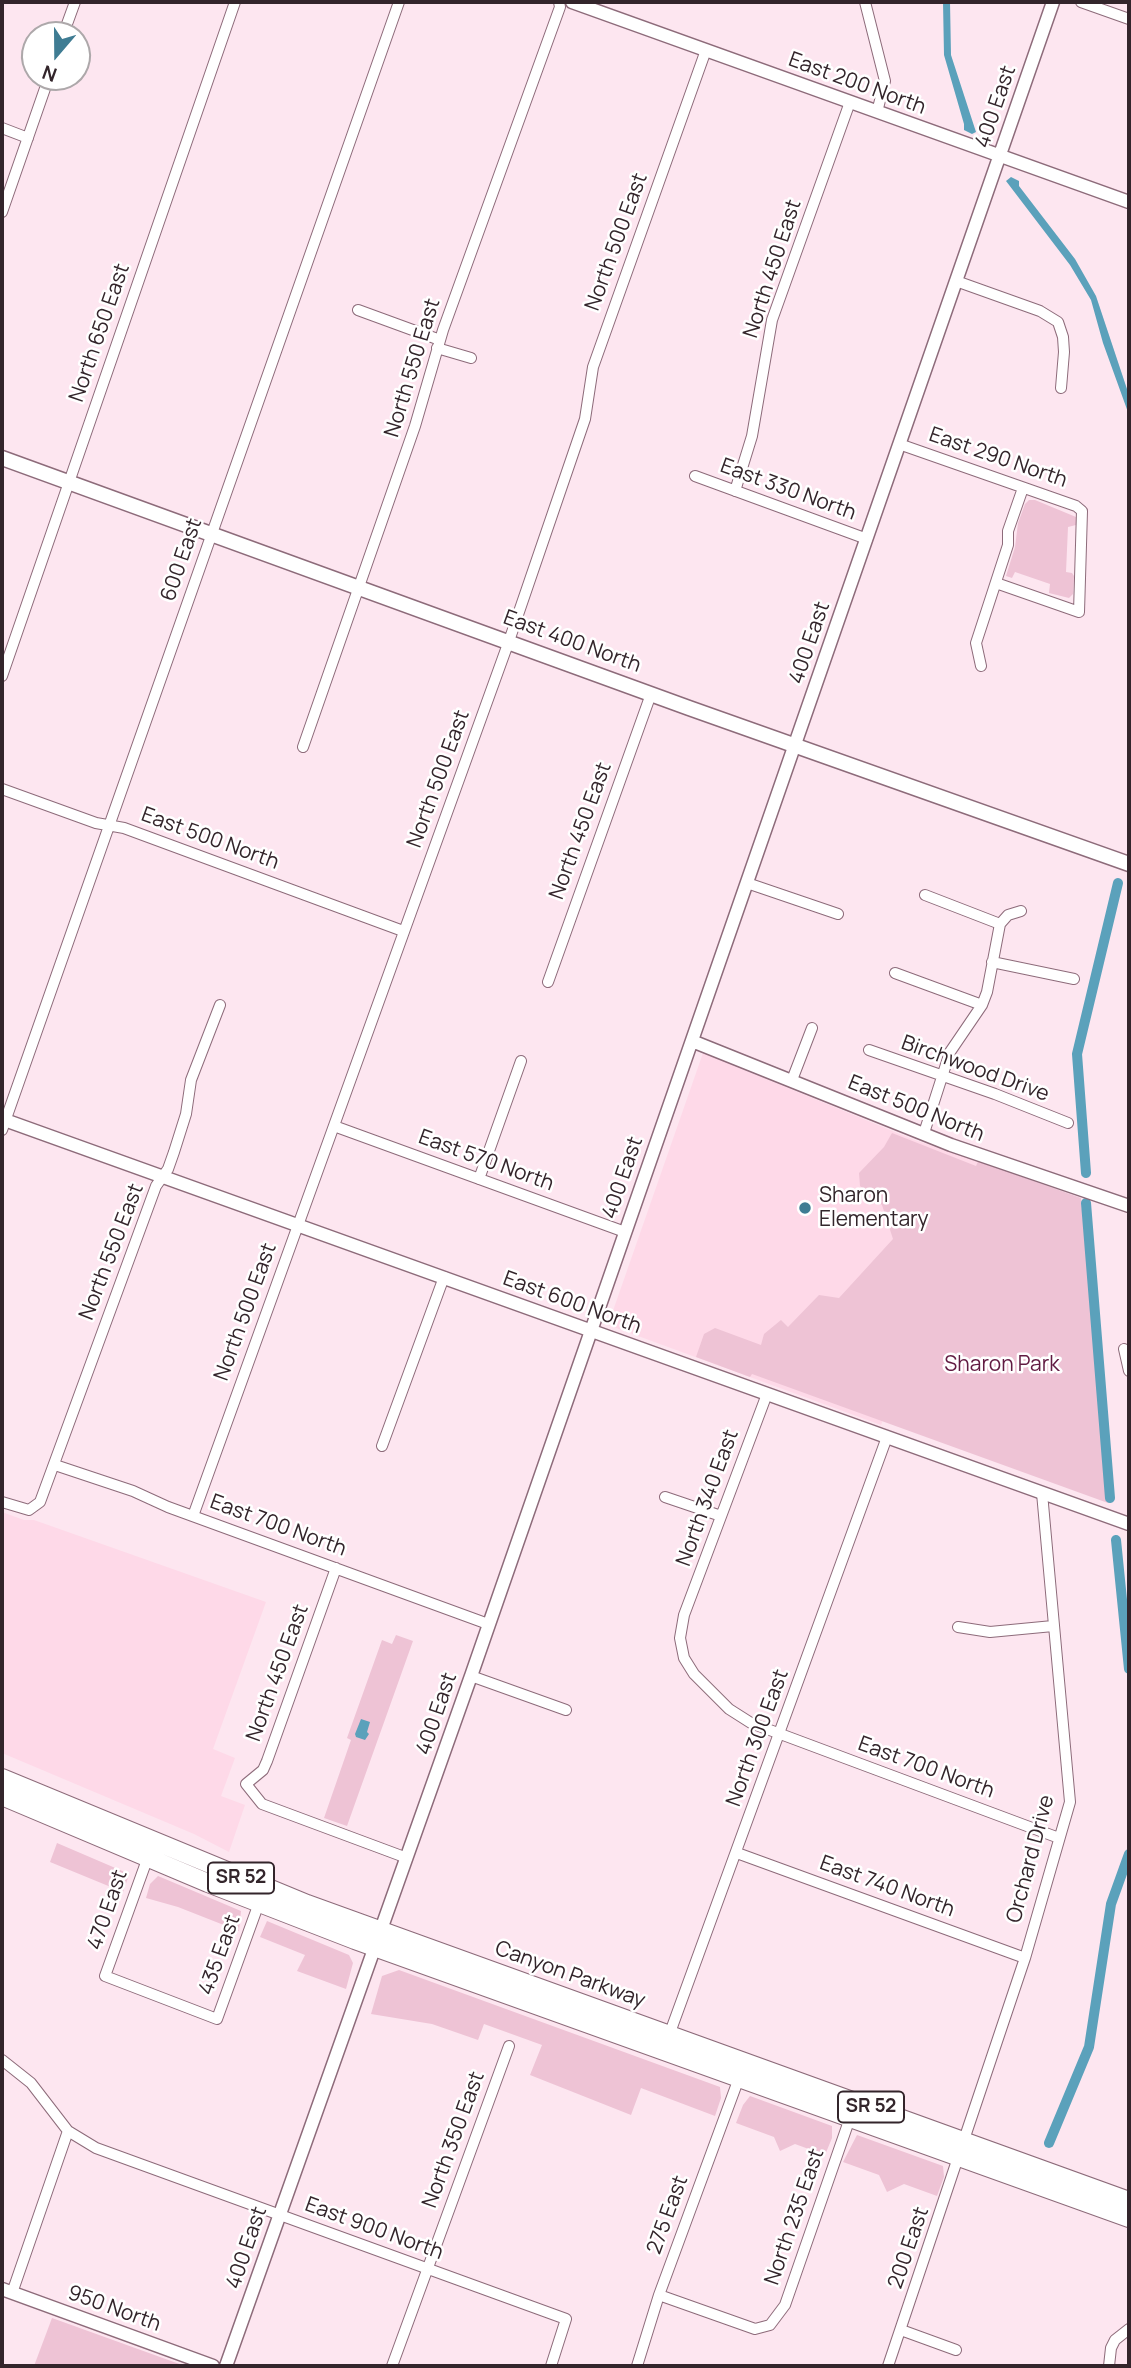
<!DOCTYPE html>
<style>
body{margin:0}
#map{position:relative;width:1131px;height:2368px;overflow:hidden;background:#fde6f0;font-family:Manrope,sans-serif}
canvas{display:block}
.frame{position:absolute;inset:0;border:4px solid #33252b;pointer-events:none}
.north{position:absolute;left:21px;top:21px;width:70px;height:70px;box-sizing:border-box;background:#fff;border:2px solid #ada8aa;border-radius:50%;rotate:200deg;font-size:19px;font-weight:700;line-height:28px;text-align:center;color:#33252b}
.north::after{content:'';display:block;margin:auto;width:24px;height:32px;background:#3f7c93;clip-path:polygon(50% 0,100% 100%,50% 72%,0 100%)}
</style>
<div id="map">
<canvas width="1131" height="2368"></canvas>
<div class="frame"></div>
<div class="north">N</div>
</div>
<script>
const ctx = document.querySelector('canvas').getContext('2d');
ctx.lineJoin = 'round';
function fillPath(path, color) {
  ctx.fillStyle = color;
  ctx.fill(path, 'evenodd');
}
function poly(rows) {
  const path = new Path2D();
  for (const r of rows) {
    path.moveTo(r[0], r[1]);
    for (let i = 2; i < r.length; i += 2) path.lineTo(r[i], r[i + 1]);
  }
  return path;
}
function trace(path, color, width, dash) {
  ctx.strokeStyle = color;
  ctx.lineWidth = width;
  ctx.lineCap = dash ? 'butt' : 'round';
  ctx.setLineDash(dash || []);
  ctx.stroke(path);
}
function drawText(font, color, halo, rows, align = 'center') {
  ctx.font = font + ' Manrope,sans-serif';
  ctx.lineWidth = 5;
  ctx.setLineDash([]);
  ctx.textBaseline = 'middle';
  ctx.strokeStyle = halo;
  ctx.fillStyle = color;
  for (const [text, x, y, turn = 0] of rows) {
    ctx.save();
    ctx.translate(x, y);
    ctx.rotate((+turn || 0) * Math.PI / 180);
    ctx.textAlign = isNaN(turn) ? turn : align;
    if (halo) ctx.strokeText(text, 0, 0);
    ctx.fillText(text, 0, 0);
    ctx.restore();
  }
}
fillPath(poly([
 [703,1053,912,1139,978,1161,881,1425,608,1325],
 [2,1512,24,1520,34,1520,266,1602,213,1749,235,1758,221,1796,245,1805,229,1852,194,1834,2,1753]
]), '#fed9e8');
fillPath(poly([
 [1029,500,1035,500,1076,517,1076,525,1068,527,1066,572,1072,573,1074,576,1073,594,1069,598,1049,593,1050,584,1015,572,1012,578,1006,576,1015,547,1018,523,1025,504],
 [892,1133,976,1166,978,1161,1081,1198,1108,1503,752,1374,750,1377,696,1357,704,1334,715,1328,761,1345,764,1334,781,1320,788,1327,819,1295,839,1298,893,1239,882,1205,860,1186,859,1173,884,1147],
 [396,1635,413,1641,347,1826,324,1818,351,1740,347,1738,382,1640,392,1644],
 [57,1843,127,1873,129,1875,123,1892,50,1862],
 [158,1876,241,1911,239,1931,178,1907,146,1898,150,1884],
 [267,1921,349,1955,353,1963,346,1989,297,1971,305,1955,260,1937],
 [399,1970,720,2087,721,2098,715,2116,641,2088,631,2115,530,2075,542,2045,484,2024,478,2040,432,2024,371,2014,382,1976],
 [750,2096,832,2126,832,2138,825,2155,795,2144,780,2151,774,2137,736,2123,743,2105],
 [857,2135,943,2166,944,2177,937,2196,904,2184,887,2192,879,2175,843,2162],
 [52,2318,185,2366,34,2366]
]), '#eec3d5');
fillPath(poly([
 [943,2,950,2,951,55,976,132,972,134,964,130,964,124,944,55],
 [1011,177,1019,181,1019,186,1075,259,1096,296,1129,395,1129,415,1103,343,1091,300,1070,265,1006,181],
 [361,1719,370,1722,367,1732,369,1734,365,1740,356,1737,355,1734]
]), '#5ba1bb');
trace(poly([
 [1086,1173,1077,1054,1118,883],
 [1086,1203,1110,1498],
 [1116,1540,1129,1669],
 [1049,2143,1089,2047,1111,1904,1129,1854]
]), '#5ba1bb', 10);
const minor = poly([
 [865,2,885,81,877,112],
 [1081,2,1129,19],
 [63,35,75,2],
 [2,128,28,138],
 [2,212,49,77],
 [956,281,1040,311,1058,322,1063,337,1064,352,1061,388],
 [358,310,440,340],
 [437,348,471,358],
 [899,444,1076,506,1082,511,1079,612,996,583],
 [695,476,867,539],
 [735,491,752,436,772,320,850,102],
 [981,666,976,643,1008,545,1008,531,1023,488],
 [2,676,235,2],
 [303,747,415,426,443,330,560,7,559,2],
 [2,789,96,823,124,828,403,931],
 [747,883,838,914],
 [925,895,1000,924],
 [992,962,1074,979],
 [895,973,982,1005],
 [548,982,651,694],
 [869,1050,995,1094,1068,1123],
 [792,1080,812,1028],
 [334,1126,625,1232],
 [2,1130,399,2],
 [924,1133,950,1052,982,1005,987,992,1000,924,1008,915,1021,911],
 [479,1179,521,1061],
 [1124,1349,1129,1371],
 [767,1394,684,1615,680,1638,684,1658,694,1674,729,1709,751,1723,1059,1838],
 [382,1446,444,1277],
 [55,1465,133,1491,168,1507,488,1624],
 [665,1497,721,1516],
 [2,1502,29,1510,40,1502,156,1186,168,1169,174,1152,186,1114,191,1080,220,1005],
 [193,1516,509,641,585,419,593,367,706,50],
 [336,1568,267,1761,263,1770,246,1784,262,1804,407,1858],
 [958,1627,990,1632,1053,1626],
 [471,1676,566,1710],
 [737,1853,1025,1958],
 [148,1857,105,1976,217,2019,259,1903],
 [668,2038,887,1437],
 [2,2060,31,2083,68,2131,96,2148,566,2319,551,2366],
 [12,2293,68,2131],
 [659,2295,755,2329,770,2325,785,2305,850,2118],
 [901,2330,956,2350],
 [392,2366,509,2046],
 [637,2366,659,2295,739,2078],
 [888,2366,1025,1958,1070,1802,1042,1493],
 [1109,2366,1111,2348,1115,2340,1129,2329]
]);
const tertiary = poly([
 [572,2,1129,202],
 [692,1041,951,1145,1129,1206],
 [2,1119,1129,1524],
 [2,2289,213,2366],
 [226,2366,471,1676,1053,2]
]);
const secondary = poly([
 [2,458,689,708,1129,864]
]);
const trunk = poly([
 [2,1778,307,1904,1129,2201],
 [2,1796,208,1883,355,1940,1129,2218]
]);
trace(minor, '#8d6b7a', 12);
trace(tertiary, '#8d6b7a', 15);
trace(secondary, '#8d6b7a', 17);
trace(trunk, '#8d6b7a', 20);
trace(minor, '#fff', 10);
trace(tertiary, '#fff', 12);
trace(secondary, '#fff', 14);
trace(trunk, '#fff', 18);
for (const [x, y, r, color] of [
 [805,1208,7,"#3f7c93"]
]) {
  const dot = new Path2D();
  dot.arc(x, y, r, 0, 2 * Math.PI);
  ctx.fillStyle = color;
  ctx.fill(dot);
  trace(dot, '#fff', 2.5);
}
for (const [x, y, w] of [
 [241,1878,66],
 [871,2107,66]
]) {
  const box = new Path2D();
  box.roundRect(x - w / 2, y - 15.5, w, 31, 5);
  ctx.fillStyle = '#fff';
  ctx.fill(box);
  trace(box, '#33252b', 2);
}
drawText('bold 19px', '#33252b', null, [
 ["SR 52",241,1878],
 ["SR 52",871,2107]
]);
drawText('21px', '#33252b', '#fff', [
 ["East 200 North",857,84,20],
 ["400 East",996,107,-71],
 ["North 500 East",617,242,-70],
 ["North 450 East",773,269,-72],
 ["North 650 East",100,333,-71],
 ["North 550 East",413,368,-73],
 ["East 290 North",998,458,19],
 ["East 330 North",788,490,20],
 ["600 East",182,560,-71],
 ["East 400 North",572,642,20],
 ["400 East",810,643,-71],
 ["North 500 East",439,779,-70],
 ["North 450 East",581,831,-70],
 ["East 500 North",210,839,20],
 ["Birchwood Drive",975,1069,20],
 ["East 500 North",916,1109,22],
 ["East 570 North",486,1161,20],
 ["400 East",623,1178,-71],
 ["North 550 East",112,1252,-69],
 ["East 600 North",572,1303,20],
 ["North 500 East",246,1312,-70],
 ["North 340 East",708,1498,-70],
 ["East 700 North",278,1526,20],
 ["North 450 East",278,1673,-70],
 ["400 East",437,1714,-71],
 ["North 300 East",758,1738,-70],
 ["East 700 North",926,1768,20],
 ["Orchard Drive",1031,1859,-75],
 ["East 740 North",887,1887,20],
 ["470 East",108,1910,-71],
 ["435 East",220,1955,-70],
 ["Canyon Parkway",570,1975,20],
 ["North 350 East",454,2140,-70],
 ["275 East",668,2215,-70],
 ["North 235 East",795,2217,-71],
 ["East 900 North",374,2229,20],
 ["400 East",247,2248,-71],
 ["200 East",909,2248,-71],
 ["950 North",114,2309,20]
]);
drawText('21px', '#33252b', '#fff', [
 ["Sharon",819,1196],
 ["Elementary",819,1220]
], 'left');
drawText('21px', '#611a42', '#fff', [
 ["Sharon Park",1002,1365]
]);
</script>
